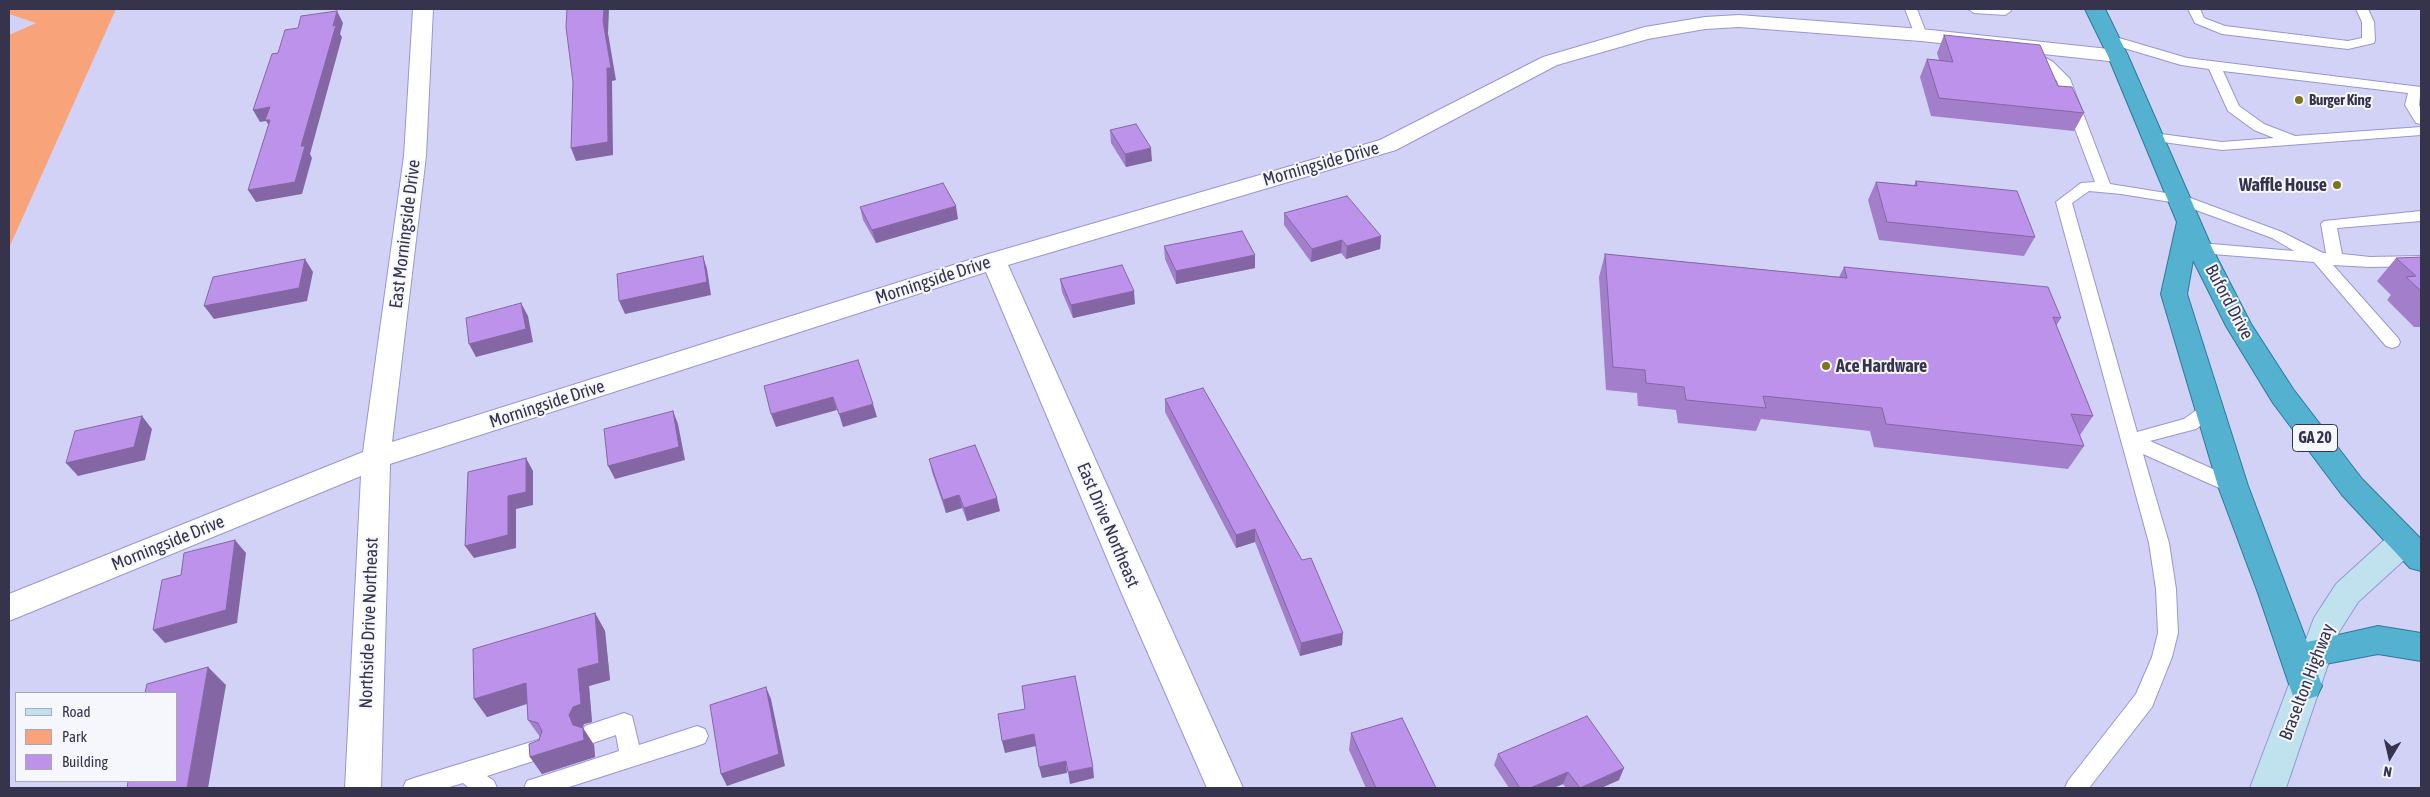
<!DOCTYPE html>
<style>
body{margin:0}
#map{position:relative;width:2430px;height:797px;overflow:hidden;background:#d2d2f7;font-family:"Asap Condensed",sans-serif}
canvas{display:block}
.frame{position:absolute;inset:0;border:10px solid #35344c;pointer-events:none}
.legend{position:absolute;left:15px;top:692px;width:162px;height:90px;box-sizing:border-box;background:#f6f6fd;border:1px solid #a9a8b6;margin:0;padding:6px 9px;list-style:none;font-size:15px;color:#35344c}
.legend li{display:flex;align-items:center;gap:10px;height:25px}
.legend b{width:25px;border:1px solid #a9a8b6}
.north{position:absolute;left:2365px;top:732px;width:50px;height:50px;-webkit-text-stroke:4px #f6f6fd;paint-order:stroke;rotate:189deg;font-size:14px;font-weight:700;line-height:20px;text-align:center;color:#35344c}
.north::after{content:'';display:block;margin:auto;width:18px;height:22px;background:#35344c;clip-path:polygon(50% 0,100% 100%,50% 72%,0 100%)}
</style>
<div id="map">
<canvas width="2430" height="797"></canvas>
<div class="frame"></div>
<ul class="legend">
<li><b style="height:6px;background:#bfe2ee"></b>Road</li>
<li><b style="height:14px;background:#f9a37a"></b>Park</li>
<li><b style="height:14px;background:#bd92eb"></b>Building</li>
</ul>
<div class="north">N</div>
</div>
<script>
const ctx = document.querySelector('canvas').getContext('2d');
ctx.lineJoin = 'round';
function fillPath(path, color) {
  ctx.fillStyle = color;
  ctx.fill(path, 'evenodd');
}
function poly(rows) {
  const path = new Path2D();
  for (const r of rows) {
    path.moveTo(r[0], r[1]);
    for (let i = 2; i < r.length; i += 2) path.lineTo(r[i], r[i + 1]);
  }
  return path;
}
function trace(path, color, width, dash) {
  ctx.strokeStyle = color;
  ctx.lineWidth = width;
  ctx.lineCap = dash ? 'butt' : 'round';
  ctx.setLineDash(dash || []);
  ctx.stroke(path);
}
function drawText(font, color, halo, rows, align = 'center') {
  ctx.font = font + ' "Asap Condensed",sans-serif';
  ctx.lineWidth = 4;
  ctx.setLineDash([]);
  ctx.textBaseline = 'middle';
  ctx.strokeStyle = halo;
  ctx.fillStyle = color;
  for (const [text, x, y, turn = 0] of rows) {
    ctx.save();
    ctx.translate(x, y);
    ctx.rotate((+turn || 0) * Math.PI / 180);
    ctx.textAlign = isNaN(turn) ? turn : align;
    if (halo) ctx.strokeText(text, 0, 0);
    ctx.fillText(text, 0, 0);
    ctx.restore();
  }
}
fillPath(poly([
 [9,9,116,9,9,248,9,35,36,23,9,14]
]), '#f9a37a');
const service = poly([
 [1905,9,1917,9,1927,35,1926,38,1916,38,1905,9],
 [1968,9,2010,9,2011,11,2005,15,1974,13,1968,9],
 [2188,9,2200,9,2204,18,2225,26,2348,41,2362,38,2362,22,2356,9,2368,9,2374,22,2375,40,2374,43,2348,49,2222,34,2195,23,2188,9],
 [2109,35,2187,58,2421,87,2419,105,2421,109,2421,124,2416,123,2405,105,2408,93,2223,71,2239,106,2264,124,2295,136,2421,127,2421,135,2222,150,2148,140,2146,137,2153,133,2222,142,2274,138,2254,130,2228,111,2209,69,2181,65,2104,42,2103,39,2109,35],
 [2031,50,2053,62,2070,79,2110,184,2185,196,2282,232,2323,253,2326,253,2321,224,2324,221,2421,211,2421,221,2337,228,2342,254,2370,257,2421,256,2421,266,2370,267,2333,265,2398,338,2400,342,2398,346,2392,348,2386,346,2314,262,2200,253,2194,252,2192,248,2194,244,2200,243,2294,251,2272,238,2177,203,2121,194,2089,191,2072,203,2137,432,2184,419,2205,404,2211,403,2217,404,2220,409,2217,414,2196,429,2150,441,2240,481,2242,486,2240,491,2233,493,2226,491,2143,454,2169,543,2176,589,2178,633,2172,657,2152,707,2089,788,2065,788,2068,781,2136,694,2152,657,2158,633,2156,589,2149,543,2056,202,2081,183,2095,182,2057,81,2043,68,2026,57,2024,54,2031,50],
 [624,713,632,716,639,745,697,726,705,729,708,736,705,743,697,746,566,788,524,788,527,781,619,751,616,735,593,743,585,740,582,733,585,726,624,713],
 [541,739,549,742,552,749,549,756,487,776,494,781,497,788,469,788,463,783,446,788,403,788,406,781,414,778,541,739]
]);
const minor = poly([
 [413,9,433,9,426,156,392,442,985,255,1380,140,1543,57,1645,27,1705,17,1739,15,1921,29,2118,50,2125,52,2128,56,2125,60,2118,62,1921,41,1739,27,1705,29,1648,39,1557,65,1396,150,1008,265,1243,788,1207,788,1122,594,986,272,390,464,381,788,345,788,361,476,9,621,9,594,363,452,404,156,413,9]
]);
const secondary = poly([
 [2403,530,2414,533,2418,542,2414,551,2358,602,2339,632,2286,788,2250,788,2314,618,2336,584,2392,533,2403,530]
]);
const trunk = poly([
 [2085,9,2105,9,2128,56,2212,248,2251,324,2293,389,2362,479,2421,539,2421,571,2410,568,2342,495,2273,403,2226,326,2193,260,2187,294,2248,486,2307,642,2378,626,2421,633,2421,661,2378,654,2315,666,2322,686,2317,696,2305,700,2293,696,2258,593,2218,486,2161,294,2177,222,2108,56,2085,9]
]);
trace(service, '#9896d1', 2);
trace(minor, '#9896d1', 2);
trace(secondary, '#9896d1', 2);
trace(trunk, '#2d799b', 2);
fillPath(service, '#fff');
fillPath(minor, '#fff');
fillPath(secondary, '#bfe2ee');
fillPath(trunk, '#54b2d0');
fillPath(poly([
 [1944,35,2058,86,2084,113,2074,131,1931,116,1920,77,1927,59,1939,60,1937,53],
 [1110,130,1152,161,1126,167,1111,143],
 [1916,181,2035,237,2024,256,1879,240,1868,200,1876,182,1914,185],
 [860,207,958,219,876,243,863,220],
 [1284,213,1381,236,1380,249,1346,259,1341,253,1311,262,1284,225],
 [1164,246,1255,255,1255,268,1176,284,1165,259],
 [1605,254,1839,277,1844,267,2061,318,2056,326,2093,416,2080,435,2084,446,2068,469,1874,447,1870,431,1761,419,1756,431,1678,423,1676,410,1638,406,1637,393,1606,390,1599,277],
 [2421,257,2421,327,2414,327,2387,300,2391,295,2377,281,2396,258],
 [1060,279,1135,304,1073,318,1062,292],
 [1165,399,1342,645,1300,656,1255,542,1236,548,1165,412],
 [929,459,1000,511,967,521,962,508,946,513,932,472],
 [595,613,605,631,610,680,589,686,592,722,584,724,583,728,594,745,595,757,542,774,530,757,540,737,528,720,527,704,487,717,474,699],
 [1351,733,1436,788,1366,788,1349,750],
 [1498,754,1619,780,1601,788,1566,788,1563,784,1553,788,1509,788,1494,765]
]), '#a37eca');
fillPath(poly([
 [604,9,609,9,608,33,616,80,612,81,613,155,576,161,571,148,607,68,603,21],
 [337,11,343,23,340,34,342,37,310,154,312,158,302,194,256,202,248,190,301,146],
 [270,107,273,132,266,121,260,122,253,110],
 [1151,148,1152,161,1126,167,1125,154],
 [956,206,958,219,876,243,872,230],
 [1381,236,1380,249,1346,259,1347,246],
 [1342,240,1341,253,1311,262,1312,249],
 [1255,255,1255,268,1176,284,1176,271],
 [703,256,707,269,711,295,625,314,619,301],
 [305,259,313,272,307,301,214,319,204,306],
 [1134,291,1135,304,1073,318,1071,305],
 [521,303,528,316,533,342,476,357,469,344],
 [833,397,837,410,776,427,771,414],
 [873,404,877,417,843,427,839,414],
 [673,411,678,424,685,460,615,479,608,466],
 [142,416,152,429,145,460,78,476,66,463],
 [526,458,533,471,533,505,516,509,516,548,474,558,465,546,508,496],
 [959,495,962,508,946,513,943,500],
 [997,498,1000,511,967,521,964,508],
 [1255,529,1255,542,1236,548,1236,535],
 [235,540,246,553,237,623,165,643,153,630],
 [595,613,605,631,610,680,589,686,592,722,584,724,580,732,583,728,594,745,595,757,542,774,530,757,569,715,578,669],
 [1343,633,1342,645,1300,656,1301,643],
 [208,667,226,685,208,788,187,788],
 [526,683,538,700,487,717,474,699],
 [766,687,771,699,785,766,727,786,721,774],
 [1034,734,1036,746,1005,753,1002,741],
 [1066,761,1067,773,1042,778,1039,767],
 [1093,767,1094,778,1070,784,1068,772],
 [1624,768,1619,780,1601,788,1580,788],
 [1568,772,1563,784,1553,788,1530,788]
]), '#8466a4');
const building = poly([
 [567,9,604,9,603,21,611,68,607,68,608,142,571,148,573,82,566,27,567,9],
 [337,11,333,26,336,25,301,146,305,146,295,182,248,190,270,120,265,120,270,107,253,110,272,54,278,53,285,30,298,28,301,16,337,11],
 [1944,35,2040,45,2058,86,2072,87,2084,113,1939,98,1927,59,1953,62,1944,35],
 [1136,124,1151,148,1125,154,1110,130,1136,124],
 [1916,181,2017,191,2035,237,1887,222,1876,182,1917,186,1916,181],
 [943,183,956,206,872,230,860,207,943,183],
 [1347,196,1381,236,1347,246,1342,240,1312,249,1284,213,1347,196],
 [1242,231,1255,255,1176,271,1164,246,1242,231],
 [1605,254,1847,278,1844,267,2048,287,2061,318,2053,317,2093,416,2071,414,2084,446,1886,424,1882,408,1763,396,1766,408,1686,400,1684,387,1646,383,1645,370,1613,367,1605,254],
 [703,256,707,282,619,301,617,274,703,256],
 [2421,257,2421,291,2406,277,2416,276,2396,258,2421,257],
 [305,259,299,288,204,306,213,277,305,259],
 [1122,265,1134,291,1071,305,1060,279,1122,265],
 [521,303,526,329,469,344,466,318,521,303],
 [858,360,873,404,839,414,833,397,771,414,764,386,858,360],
 [1203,388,1302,560,1311,558,1343,633,1301,643,1255,529,1236,535,1165,399,1203,388],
 [673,411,679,447,608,466,604,429,673,411],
 [142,416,134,447,66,463,75,431,142,416],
 [975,445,997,498,964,508,959,495,943,500,929,459,975,445],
 [526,458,526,492,508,496,508,535,465,546,468,472,526,458],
 [235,540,226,610,153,630,162,580,181,575,184,553,235,540],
 [595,613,599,663,578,669,581,704,573,707,569,715,573,725,583,728,584,740,530,757,529,744,539,740,542,731,538,723,528,720,526,683,474,699,473,649,595,613],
 [208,667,187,788,127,788,128,781,176,781,176,693,145,693,147,684,208,667],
 [1075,676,1093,767,1068,772,1066,761,1039,767,1034,734,1002,741,998,714,1025,709,1022,686,1075,676],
 [766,687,779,754,721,774,710,705,766,687],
 [1587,716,1624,768,1580,788,1568,772,1530,788,1520,788,1498,754,1587,716],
 [1402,718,1436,788,1376,788,1351,733,1402,718]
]);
fillPath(building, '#bd92eb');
trace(building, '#8466a4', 1);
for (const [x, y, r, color] of [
 [2299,100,5,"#7d771c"],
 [2337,185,5,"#7d771c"],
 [1826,366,5,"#7d771c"]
]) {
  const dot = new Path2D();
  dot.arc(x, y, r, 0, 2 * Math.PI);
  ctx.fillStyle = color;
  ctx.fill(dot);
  trace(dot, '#f6f6fd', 2);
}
drawText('bold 15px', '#35344c', '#f6f6fd', [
 ["Burger King",2309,100]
], 'left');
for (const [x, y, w] of [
 [2315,438,45]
]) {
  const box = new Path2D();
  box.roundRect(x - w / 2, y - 13.5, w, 27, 4);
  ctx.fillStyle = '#f6f6fd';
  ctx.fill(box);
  trace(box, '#35344c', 1);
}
drawText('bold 16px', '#35344c', null, [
 ["GA 20",2315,438]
]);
drawText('18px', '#35344c', '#f6f6fd', [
 ["Morningside Drive",1321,164,-16],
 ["East Morningside Drive",405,234,-83],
 ["Morningside Drive",933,280,-18],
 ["Buford Drive",2229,302,62],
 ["Morningside Drive",547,404,-18],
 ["East Drive Northeast",1108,525,67],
 ["Morningside Drive",168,543,-22],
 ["Northside Drive Northeast",369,623,-88],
 ["Braselton Highway",2307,682,-69]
]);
drawText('bold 18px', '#35344c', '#f6f6fd', [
 ["Waffle House",2327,185],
 ["Ace Hardware",1836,366,"left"]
], 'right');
</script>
